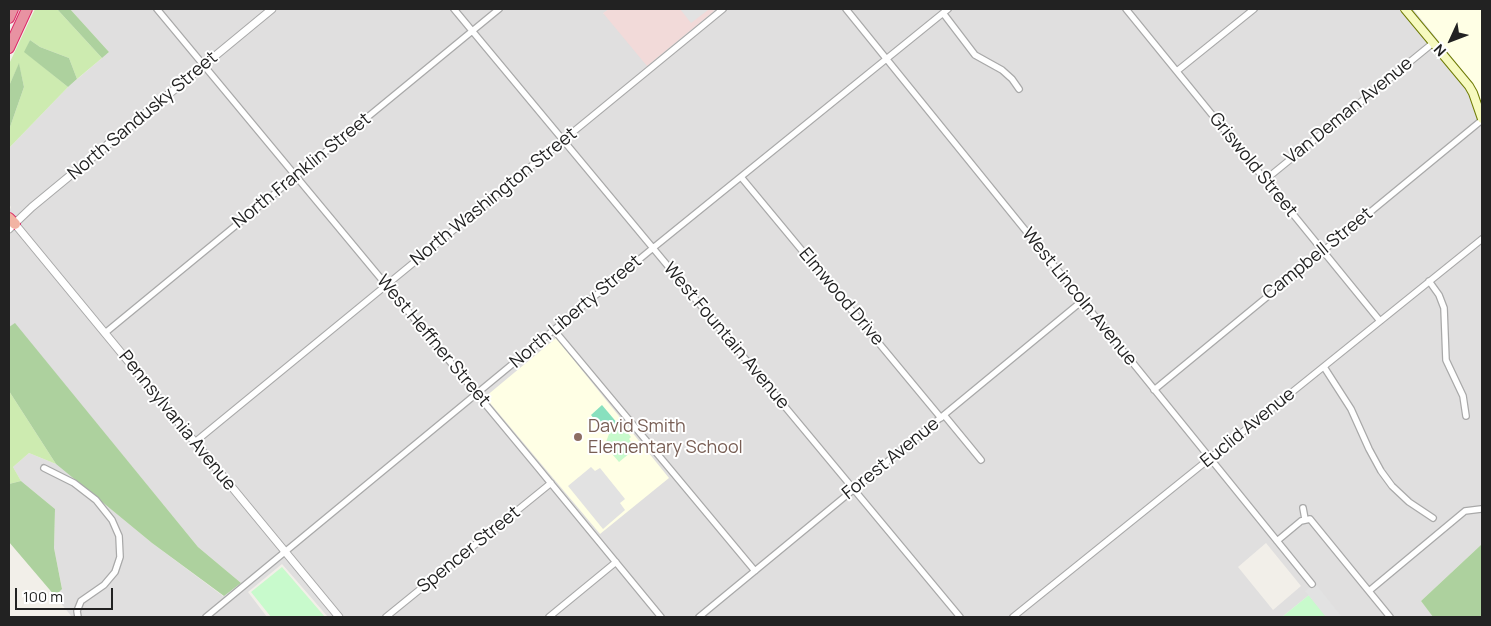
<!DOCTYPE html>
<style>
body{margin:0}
#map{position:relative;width:1491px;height:626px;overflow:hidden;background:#f2efe9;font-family:Manrope,sans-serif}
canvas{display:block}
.frame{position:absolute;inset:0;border:10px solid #222;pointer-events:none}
.north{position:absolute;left:1426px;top:15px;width:50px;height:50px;-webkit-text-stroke:4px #fff;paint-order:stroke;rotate:227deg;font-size:14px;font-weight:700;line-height:20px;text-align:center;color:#222}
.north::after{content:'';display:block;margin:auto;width:18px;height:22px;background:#222;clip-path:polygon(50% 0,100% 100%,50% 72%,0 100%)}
.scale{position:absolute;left:15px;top:588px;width:98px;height:22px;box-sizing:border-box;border:2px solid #222;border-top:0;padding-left:6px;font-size:15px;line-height:18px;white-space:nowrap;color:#222;-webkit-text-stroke:4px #fff;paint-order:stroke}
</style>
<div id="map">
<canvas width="1491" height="626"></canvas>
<div class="frame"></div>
<div class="north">N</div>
<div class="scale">100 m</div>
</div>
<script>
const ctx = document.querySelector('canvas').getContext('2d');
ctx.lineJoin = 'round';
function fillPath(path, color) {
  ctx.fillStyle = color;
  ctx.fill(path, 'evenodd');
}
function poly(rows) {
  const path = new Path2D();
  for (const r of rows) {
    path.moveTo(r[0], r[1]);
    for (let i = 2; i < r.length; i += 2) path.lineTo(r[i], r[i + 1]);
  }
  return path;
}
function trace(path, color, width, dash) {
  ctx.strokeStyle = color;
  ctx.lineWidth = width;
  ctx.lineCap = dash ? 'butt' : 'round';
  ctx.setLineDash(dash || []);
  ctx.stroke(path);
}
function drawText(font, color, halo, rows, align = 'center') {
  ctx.font = font + ' Manrope,sans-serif';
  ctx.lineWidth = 4;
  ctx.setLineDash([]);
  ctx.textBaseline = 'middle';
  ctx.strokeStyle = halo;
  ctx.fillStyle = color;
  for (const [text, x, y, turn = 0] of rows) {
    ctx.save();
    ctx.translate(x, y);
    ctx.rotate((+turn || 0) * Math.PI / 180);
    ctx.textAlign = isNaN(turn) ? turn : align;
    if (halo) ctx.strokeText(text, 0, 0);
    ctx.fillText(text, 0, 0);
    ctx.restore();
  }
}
fillPath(poly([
 [70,9,609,9,603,14,714,11,712,9,1413,9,1472,82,1482,105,1482,544,1421,601,1433,617,1327,617,1309,595,1282,617,328,617,282,564,248,592,267,617,72,617,55,596,62,588,54,548,55,509,21,481,13,467,29,453,56,464,152,543,223,596,241,583,198,547,15,324,9,327,9,212,11,207,9,204,9,148,68,87,109,52],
 [1266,543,1301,586,1273,610,1238,567]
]), '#e0dfdf');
fillPath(poly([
 [609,9,712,9,714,11,647,66,603,13]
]), '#f2dad9');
fillPath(poly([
 [1413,9,1482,9,1482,105,1472,82],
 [556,338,669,478,600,534,485,397]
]), '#ffffe5');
fillPath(poly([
 [35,9,57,9,102,58,77,79,69,58,40,47,30,40,25,52,68,87,9,148,9,130,24,87,19,64,9,86,9,64],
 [9,391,56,464,29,453,13,467,21,481,9,484]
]), '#cdebb0');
fillPath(poly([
 [57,9,70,9,109,52,102,58],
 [30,40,40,47,69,58,77,79,68,87,24,52],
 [19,63,24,87,9,130,9,86],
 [15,323,198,547,241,583,224,596,152,543,56,464,9,391,9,327],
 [21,481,55,509,54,548,62,589,55,596,9,542,9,484],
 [1482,544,1482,617,1433,617,1421,601]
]), '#add19e');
fillPath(poly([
 [621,425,631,437,629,439,636,448,619,462,607,448,606,442,609,434],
 [282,567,325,617,271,617,251,592],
 [1309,595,1327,617,1282,617]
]), '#c8facc');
fillPath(poly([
 [602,405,618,424,606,434,591,415]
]), '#88e0be');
fillPath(poly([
 [680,9,708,9,708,10,691,23],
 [591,467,595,471,600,468,625,499,620,503,625,510,603,529,568,486],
 [1315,583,1342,617,1326,617,1305,591]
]), '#e2e2e2');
const minor = poly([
 [157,9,535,464,661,617],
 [454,9,960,617],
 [846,9,1312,584],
 [1126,9,1380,321],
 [943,13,975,55,1002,70,1012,79,1019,89],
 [1177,71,1254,9],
 [741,177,941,418],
 [1265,180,1433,43],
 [1429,281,1439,295,1444,308,1446,360,1463,396,1466,416],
 [554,330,755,571],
 [105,333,499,9],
 [1324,367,1351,409,1369,449,1381,471,1392,486,1409,502,1433,518],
 [1154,390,1482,120],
 [944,415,981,460],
 [195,442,723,9],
 [44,468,74,483,96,500,112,520,119,536,120,557,115,572,104,585,81,601,77,611,78,617],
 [1303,508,1305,519],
 [1277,541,1301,521,1310,519,1390,617],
 [1369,591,1465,511,1481,509],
 [206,617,653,248,948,9],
 [386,617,551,483],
 [549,617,616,562],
 [699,617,1082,301],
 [1013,617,1482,239]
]);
const tertiary = poly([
 [15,224,339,617],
 [9,229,32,207,272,9]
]);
const secondary = poly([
 [1405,9,1469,86,1473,93,1482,119]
]);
const trunk = poly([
 [9,218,15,224]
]);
const motorway = poly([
 [9,18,13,9],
 [9,48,27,9]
]);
trace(minor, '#a9a9a9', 8);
trace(tertiary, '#a9a9a9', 9);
trace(secondary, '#707d05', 10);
trace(trunk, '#dc2a67', 12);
trace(motorway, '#dc2a67', 12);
trace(minor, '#fff', 5.5);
trace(tertiary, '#fff', 7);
trace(secondary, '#f7fabf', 8);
trace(trunk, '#f2b4a3', 10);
trace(motorway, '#e892a2', 10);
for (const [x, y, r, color] of [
 [578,437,5,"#8d6e63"]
]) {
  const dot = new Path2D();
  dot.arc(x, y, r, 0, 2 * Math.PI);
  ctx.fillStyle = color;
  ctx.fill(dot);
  trace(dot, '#fff', 2);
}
drawText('18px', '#222', '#fff', [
 ["Van Deman Avenue",1349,111,-39],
 ["North Sandusky Street",143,116,-40],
 ["Griswold Street",1253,165,51],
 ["North Franklin Street",302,171,-39],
 ["North Washington Street",494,197,-39],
 ["Campbell Street",1318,254,-39],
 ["Elmwood Drive",841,297,50],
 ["West Lincoln Avenue",1079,297,51],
 ["North Liberty Street",576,312,-40],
 ["West Fountain Avenue",726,336,50],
 ["West Heffner Street",433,341,50],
 ["Pennsylvania Avenue",177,421,51],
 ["Euclid Avenue",1248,428,-39],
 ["Forest Avenue",891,459,-39],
 ["Spencer Street",469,550,-39]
]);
drawText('18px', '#785e54', '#fff', [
 ["David Smith",588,427],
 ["Elementary School",588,448]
], 'left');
</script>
